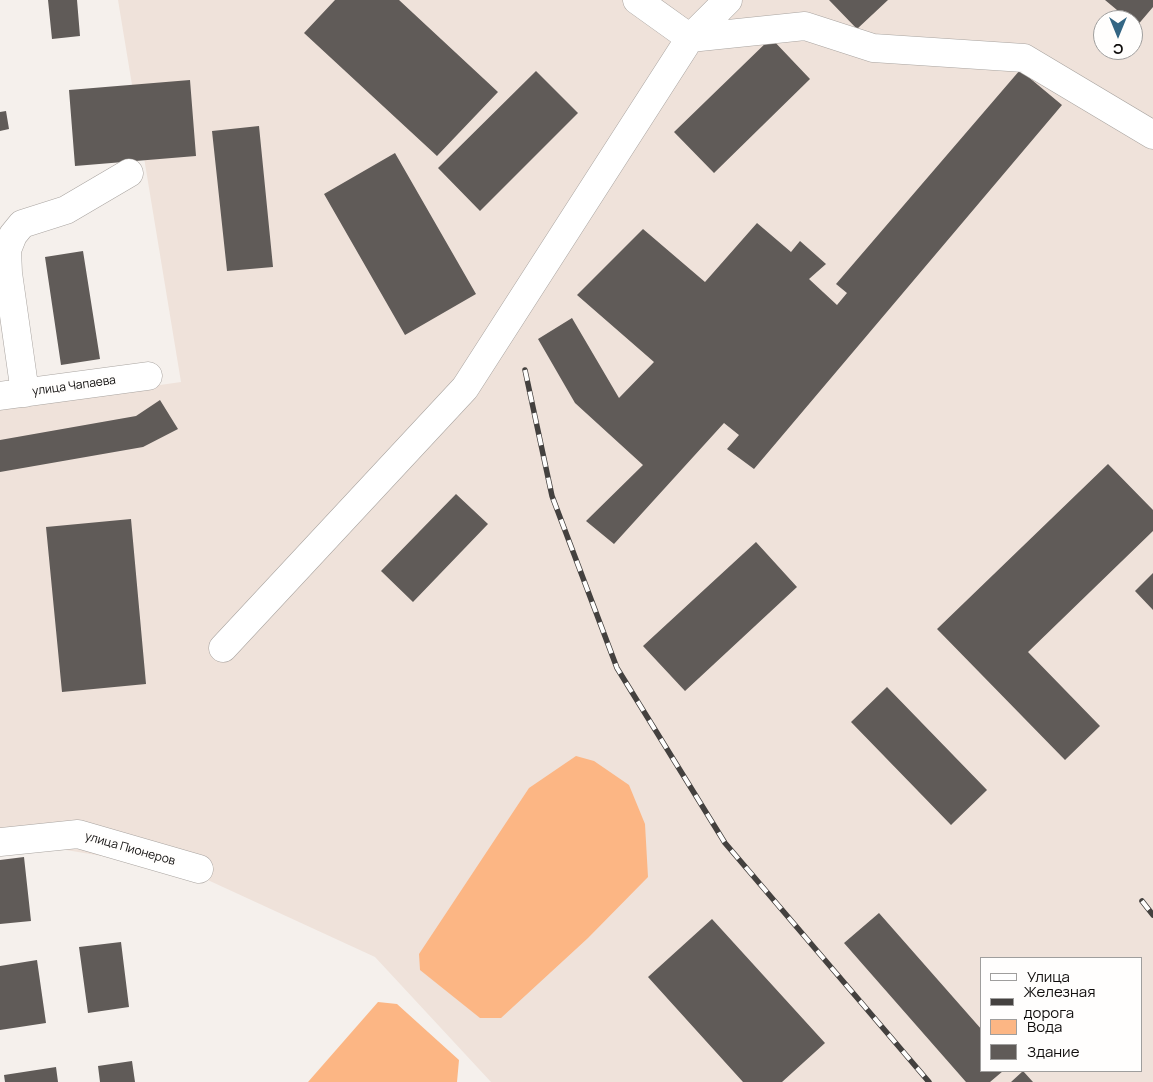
<!DOCTYPE html>
<meta charset="utf-8">
<style>
body{margin:0}
#map{position:relative;width:1153px;height:1082px;overflow:hidden;background:#f5f0ec;font-family:Manrope,sans-serif}
canvas{display:block}
.legend{position:absolute;left:980px;top:957px;width:162px;height:115px;box-sizing:border-box;background:#fffefd;border:1px solid #9f9e9d;margin:0;padding:6px 9px;list-style:none;font-size:15px;color:#0f0d0c}
.legend li{display:flex;align-items:center;gap:10px;height:25px}
.legend b{width:25px;border:1px solid #9f9e9d}
.north{position:absolute;left:1093px;top:10px;width:50px;height:50px;box-sizing:border-box;background:#fffefd;border:1px solid #9f9e9d;border-radius:50%;rotate:180deg;font-size:14px;font-weight:700;line-height:20px;text-align:center;color:#0f0d0c}
.north::after{content:'';display:block;margin:auto;width:18px;height:22px;background:#346684;clip-path:polygon(50% 0,100% 100%,50% 72%,0 100%)}
</style>
<div id="map">
<canvas width="1153" height="1082"></canvas>
<ul class="legend">
<li><b style="height:6px;background:#fff"></b>Улица</li>
<li><b style="height:6px;background:#44413f"></b>Железная дорога</li>
<li><b style="height:14px;background:#fcb684"></b>Вода</li>
<li><b style="height:14px;background:#605b58"></b>Здание</li>
</ul>
<div class="north">С</div>
</div>
<script>
const ctx = document.querySelector('canvas').getContext('2d');
ctx.lineJoin = 'round';
function fillPath(path, color) {
  ctx.fillStyle = color;
  ctx.fill(path, 'evenodd');
}
function poly(rows) {
  const path = new Path2D();
  for (const r of rows) {
    path.moveTo(r[0], r[1]);
    for (let i = 2; i < r.length; i += 2) path.lineTo(r[i], r[i + 1]);
  }
  return path;
}
function trace(path, color, width, dash) {
  ctx.strokeStyle = color;
  ctx.lineWidth = width;
  ctx.lineCap = dash ? 'butt' : 'round';
  ctx.setLineDash(dash || []);
  ctx.stroke(path);
}
function drawText(font, color, halo, rows, align = 'center') {
  ctx.font = font + ' Manrope,sans-serif';
  ctx.lineWidth = 5;
  ctx.setLineDash([]);
  ctx.textBaseline = 'middle';
  ctx.strokeStyle = halo;
  ctx.fillStyle = color;
  for (const [text, x, y, turn = 0] of rows) {
    ctx.save();
    ctx.translate(x, y);
    ctx.rotate((+turn || 0) * Math.PI / 180);
    ctx.textAlign = isNaN(turn) ? turn : align;
    if (halo) ctx.strokeText(text, 0, 0);
    ctx.fillText(text, 0, 0);
    ctx.restore();
  }
}
fillPath(poly([
 [118,0,1153,0,1153,1082,491,1082,375,957,186,870,0,839,0,408,181,382],
 [1103,20,1133,20,1133,50,1103,50],
 [982,958,1142,958,1142,1071,982,1071]
]), '#efe2da');
fillPath(poly([
 [576,756,594,761,629,785,645,824,648,877,588,938,501,1018,480,1018,420,970,419,954,529,788],
 [378,1002,397,1004,459,1060,457,1082,308,1082]
]), '#fcb684');
fillPath(poly([
 [48,0,77,0,80,36,52,39],
 [335,0,399,0,498,92,437,156,304,33],
 [829,0,888,0,857,29],
 [1105,0,1153,0,1153,7,1136,27,1133,24,1133,20,1129,20],
 [771,38,810,79,714,173,674,132],
 [1020,70,1062,105,754,469,727,449,739,435,724,423,614,544,586,521,643,465,575,403,538,339,572,318,619,398,654,362,577,295,643,229,705,282,757,223,791,252,800,241,826,264,809,279,837,305,847,293,836,284],
 [536,71,578,113,480,211,438,168],
 [190,80,196,156,75,166,69,90],
 [6,111,9,129,0,131,0,112],
 [259,126,273,267,227,271,212,131],
 [395,153,476,294,405,335,324,194],
 [83,251,100,359,61,365,45,257],
 [160,400,178,429,143,447,0,472,0,440,136,416],
 [1108,464,1153,510,1153,531,1028,652,1100,726,1065,760,937,629],
 [456,494,488,524,413,602,381,571],
 [131,519,146,684,62,692,46,527],
 [756,542,797,587,685,691,643,646],
 [1153,573,1153,610,1135,591],
 [887,687,987,790,951,825,851,722],
 [24,857,31,921,0,924,0,860],
 [879,913,982,1030,982,1071,1003,1071,990,1082,966,1082,844,943],
 [712,919,825,1043,782,1082,743,1082,648,977],
 [121,942,129,1007,88,1013,79,947],
 [37,960,46,1023,0,1030,0,966],
 [132,1061,135,1082,100,1082,98,1066],
 [56,1067,58,1082,5,1082,4,1075],
 [1023,1071,1033,1082,1011,1082]
]), '#605b58');
const minor = poly([
 [637,0,690,38,805,26,873,48,1024,58,1153,135],
 [25,393,8,273,7,250,13,235,22,224,66,210,129,173],
 [0,396,148,376],
 [223,648,465,388,690,38,728,0],
 [0,842,78,834,199,869]
]);
trace(minor, '#a9a4a0', 29);
trace(minor, '#fff', 28);
const rail = poly([
 [525,370,552,496,617,668,725,843,929,1082],
 [1142,901,1153,915]
]);
trace(rail, '#44413f', 5.5);
trace(rail, '#fffefd', 4, [11]);
drawText('12px', '#0f0d0c', '#fffefd', [
 ["улица Чапаева",74,386,-8],
 ["улица Пионеров",130,849,16]
]);
</script>
